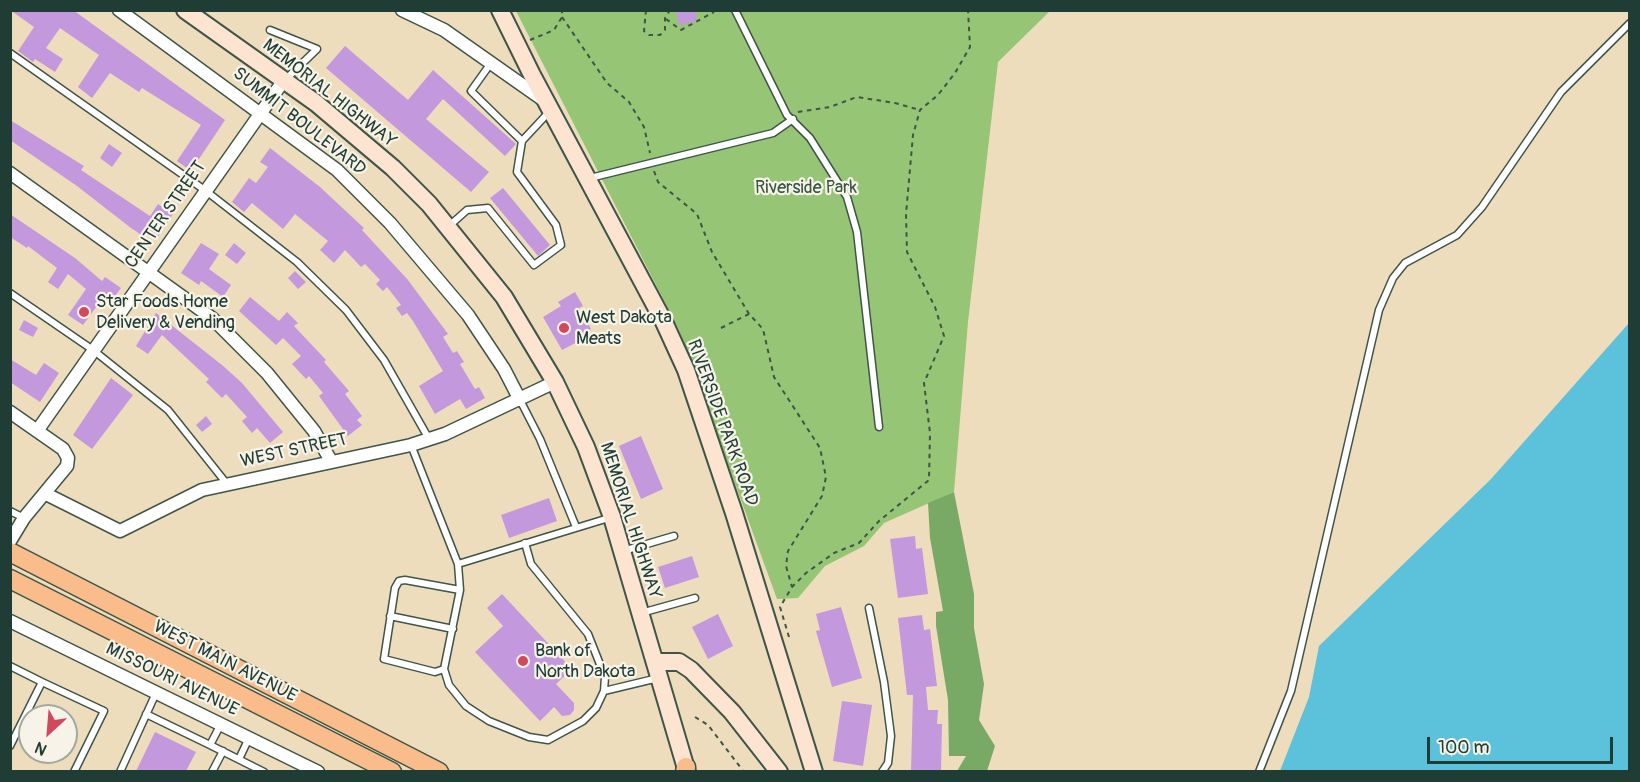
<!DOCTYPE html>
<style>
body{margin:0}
#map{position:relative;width:1640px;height:782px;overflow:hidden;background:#eeddbc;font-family:Pangolin,sans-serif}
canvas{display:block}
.frame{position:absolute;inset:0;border:12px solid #1f3d34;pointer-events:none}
.north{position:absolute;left:18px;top:704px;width:60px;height:60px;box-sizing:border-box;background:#f7f3e8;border:2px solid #a1aaa0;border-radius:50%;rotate:206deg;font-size:16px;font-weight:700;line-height:24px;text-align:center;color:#1f3d34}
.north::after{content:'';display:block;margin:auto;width:21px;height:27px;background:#d1495b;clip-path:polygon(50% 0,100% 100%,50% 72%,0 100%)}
.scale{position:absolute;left:1427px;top:737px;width:186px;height:27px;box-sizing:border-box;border:3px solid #1f3d34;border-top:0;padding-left:8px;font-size:18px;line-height:21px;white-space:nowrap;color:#1f3d34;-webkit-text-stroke:4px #f7f3e8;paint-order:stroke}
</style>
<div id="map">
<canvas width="1640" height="782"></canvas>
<div class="frame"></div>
<div class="north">N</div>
<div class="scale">100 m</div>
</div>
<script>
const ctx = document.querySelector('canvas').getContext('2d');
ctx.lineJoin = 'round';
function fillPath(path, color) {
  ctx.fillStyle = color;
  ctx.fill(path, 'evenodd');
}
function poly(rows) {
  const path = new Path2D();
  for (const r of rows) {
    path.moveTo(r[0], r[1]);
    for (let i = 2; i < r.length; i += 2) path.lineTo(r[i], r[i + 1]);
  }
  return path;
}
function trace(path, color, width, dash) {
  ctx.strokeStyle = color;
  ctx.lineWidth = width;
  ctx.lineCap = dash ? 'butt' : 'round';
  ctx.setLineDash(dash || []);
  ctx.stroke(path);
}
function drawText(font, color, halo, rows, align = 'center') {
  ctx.font = font + ' Pangolin,sans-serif';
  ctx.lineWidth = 4.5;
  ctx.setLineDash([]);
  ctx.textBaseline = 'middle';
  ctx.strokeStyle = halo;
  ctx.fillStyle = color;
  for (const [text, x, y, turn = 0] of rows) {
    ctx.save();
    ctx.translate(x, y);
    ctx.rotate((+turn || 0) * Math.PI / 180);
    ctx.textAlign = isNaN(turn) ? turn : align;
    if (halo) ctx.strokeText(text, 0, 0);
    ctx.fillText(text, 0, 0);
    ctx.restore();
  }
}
fillPath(poly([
 [516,11,1050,11,998,62,968,322,954,492,884,523,864,546,825,566,798,598,777,599,679,330]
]), '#96c575');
fillPath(poly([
 [954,492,974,594,974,628,984,684,979,720,995,746,987,771,957,771,966,756,949,756,948,700,936,626,936,612,943,611,930,538,928,503]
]), '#78aa66');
fillPath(poly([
 [1629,323,1629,771,1280,771,1309,697,1319,646,1491,479]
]), '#5cc1da');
fillPath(poly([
 [10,10,73,10,225,120,191,171,177,161,201,125,142,88,139,92,110,73,92,98,78,87,99,55,60,28,46,48,63,59,55,72,35,59,33,62,18,51,34,27],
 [676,10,695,10,697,21,679,25],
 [345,46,408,100,433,70,516,144,505,156,443,99,426,119,489,172,471,192,326,68],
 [10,120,84,166,81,170,150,216,158,204,173,214,158,237,146,230,143,236,131,228,77,186,10,140],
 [109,144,122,153,112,167,100,158],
 [270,148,320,187,364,228,362,230,408,280,448,334,443,337,453,353,457,351,464,362,460,364,475,389,479,387,485,398,466,409,460,399,435,414,419,386,443,371,413,321,407,313,402,316,396,308,401,305,387,287,383,291,376,284,380,280,365,264,361,267,345,250,334,263,320,250,328,241,295,214,283,229,252,203,244,212,232,202,249,178,256,183,268,167,260,162],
 [503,188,550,245,538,256,490,198],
 [10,214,75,258,102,281,105,277,121,288,109,304,102,299,83,325,68,315,86,289,68,274,58,289,48,282,57,268,28,246,27,248,10,237],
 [201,243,219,254,209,269,231,285,223,297,201,281,199,285,181,273],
 [234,243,246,253,237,264,225,255],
 [295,271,306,282,298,289,288,278],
 [575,292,583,306,579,308,591,329,584,333,587,337,562,350,543,317,561,306,558,302],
 [250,297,279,321,287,312,298,323,294,326,326,360,324,362,349,391,345,394,362,416,357,420,362,425,348,436,319,396,323,393,309,376,306,379,292,364,301,356,283,338,276,345,239,311],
 [156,313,222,365,242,383,283,432,270,443,257,428,252,433,242,421,247,417,226,394,222,398,206,382,209,379,162,335,148,354,136,346],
 [24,320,38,328,33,337,19,330],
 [10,359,36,375,44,363,59,373,40,402,10,382],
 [111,378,133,395,92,449,73,435],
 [206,416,212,424,202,432,196,425],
 [641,436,663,489,641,499,619,446],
 [549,498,557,521,509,538,501,515],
 [915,536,916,549,922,548,928,594,898,598,890,539],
 [692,556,699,577,665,588,658,567],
 [502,594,572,669,556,684,574,703,574,710,570,715,562,716,554,707,540,721,475,652,503,626,487,608],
 [841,607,862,678,832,687,816,631,820,630,816,614],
 [718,614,733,646,708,659,692,627],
 [922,615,924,630,930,629,937,686,926,687,928,710,938,710,937,724,942,724,941,771,911,771,913,695,907,695,898,618],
 [842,701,872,705,863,766,833,761],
 [155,732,196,752,186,771,136,771]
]), '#c398dd');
const lane = poly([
 [735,10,787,115,810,138,847,197,857,232,879,427],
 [270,30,317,49,285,80],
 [10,53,206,191,297,262,346,310,384,360,429,439],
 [491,63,471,91,522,141,550,111],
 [590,178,773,133,793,119],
 [449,226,467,210,488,208,534,265,561,245,556,225,517,172,522,141],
 [10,293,93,350,168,410,227,484],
 [520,400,540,439,576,527],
 [411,445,458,564,460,590,444,669,449,685,466,706,489,721,529,737,548,740,583,721,596,708,604,691,605,677,588,634,531,564,525,543],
 [10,511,24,518],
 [623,551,674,536],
 [458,564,612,517],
 [869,608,884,682,891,736,888,763,882,772],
 [641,613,695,598],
 [390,616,453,629],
 [10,666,42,682],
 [444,669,435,672,384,659,395,588,399,581,405,580,460,590],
 [604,691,658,678],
 [146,714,210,745],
 [221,724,210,745,264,772],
 [10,746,42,682,104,711,74,772],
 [239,759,249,738],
 [120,772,156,693],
 [212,772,223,751],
 [1259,772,1291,691,1379,310,1393,278,1405,263,1457,235,1482,207,1561,92,1630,23]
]);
const street = poly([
 [119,10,337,170,390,223,468,315,504,369,520,400],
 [402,10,444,30,545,101],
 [10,173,212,318,267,373,314,431,331,461],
 [10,412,63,449,68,458,67,466,24,518,10,541],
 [37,431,284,80],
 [46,494,120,531,202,490,411,445,445,434,555,382],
 [10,621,318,772]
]);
const secondary = poly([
 [185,10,316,103,393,168,429,204,504,297,555,382,586,447,612,517,687,772],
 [500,10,532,75,664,322,686,370,734,513,814,772],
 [655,662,679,662,691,670,732,712,779,772]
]);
const primary = poly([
 [10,552,439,772],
 [10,579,392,772],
 [685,772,686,767]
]);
trace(lane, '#3e5548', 9);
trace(street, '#3e5548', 15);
trace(secondary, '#3e5548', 20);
trace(primary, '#3e5548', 21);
trace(poly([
 [646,10,644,31,649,35,660,35,665,30,665,18,670,10],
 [562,17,607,83,629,102,644,127,650,153],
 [666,19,681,30,714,12],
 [530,40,554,30,562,17,562,10],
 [798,112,830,107,857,97,895,103,920,110],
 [654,171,658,182,697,214,712,252,749,314,763,329,774,377,820,448,826,477,822,496,788,551,786,566,792,587],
 [721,328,749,314],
 [789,637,780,607,792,587,806,573,834,553,859,543,879,521,929,480,930,433,924,383,944,336,935,307,907,252,906,214,913,135,920,110,938,95,955,73,970,47,968,10],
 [695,717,708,725,744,772]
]), '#3e5548', 2, [4.5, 4.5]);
trace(lane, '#fff', 6);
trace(street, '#fff', 12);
trace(secondary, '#fde4d1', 16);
trace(primary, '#fabc8b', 18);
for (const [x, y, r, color] of [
 [84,312,6,"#d1495b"],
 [564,328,6,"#d1495b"],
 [523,661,6,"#d1495b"]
]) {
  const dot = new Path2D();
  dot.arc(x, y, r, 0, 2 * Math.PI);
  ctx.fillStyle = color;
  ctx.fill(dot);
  trace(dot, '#f7f3e8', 2);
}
drawText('18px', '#1f3d34', '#f7f3e8', [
 ["MEMORIAL HIGHWAY",329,94,38],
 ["SUMMIT BOULEVARD",299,122,38],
 ["CENTER STREET",166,215,-55],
 ["RIVERSIDE PARK ROAD",722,423,70],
 ["WEST STREET",294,451,-12],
 ["MEMORIAL HIGHWAY",630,521,72],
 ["WEST MAIN AVENUE",225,662,27],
 ["MISSOURI AVENUE",172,680,26]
]);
drawText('18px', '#375841', '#f7f3e8', [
 ["Riverside Park",806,188]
]);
drawText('18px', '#1f3d34', '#f7f3e8', [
 ["Star Foods Home",96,302],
 ["Delivery & Vending",96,323],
 ["West Dakota",576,318],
 ["Meats",576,339],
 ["Bank of",535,651],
 ["North Dakota",535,672]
], 'left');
</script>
